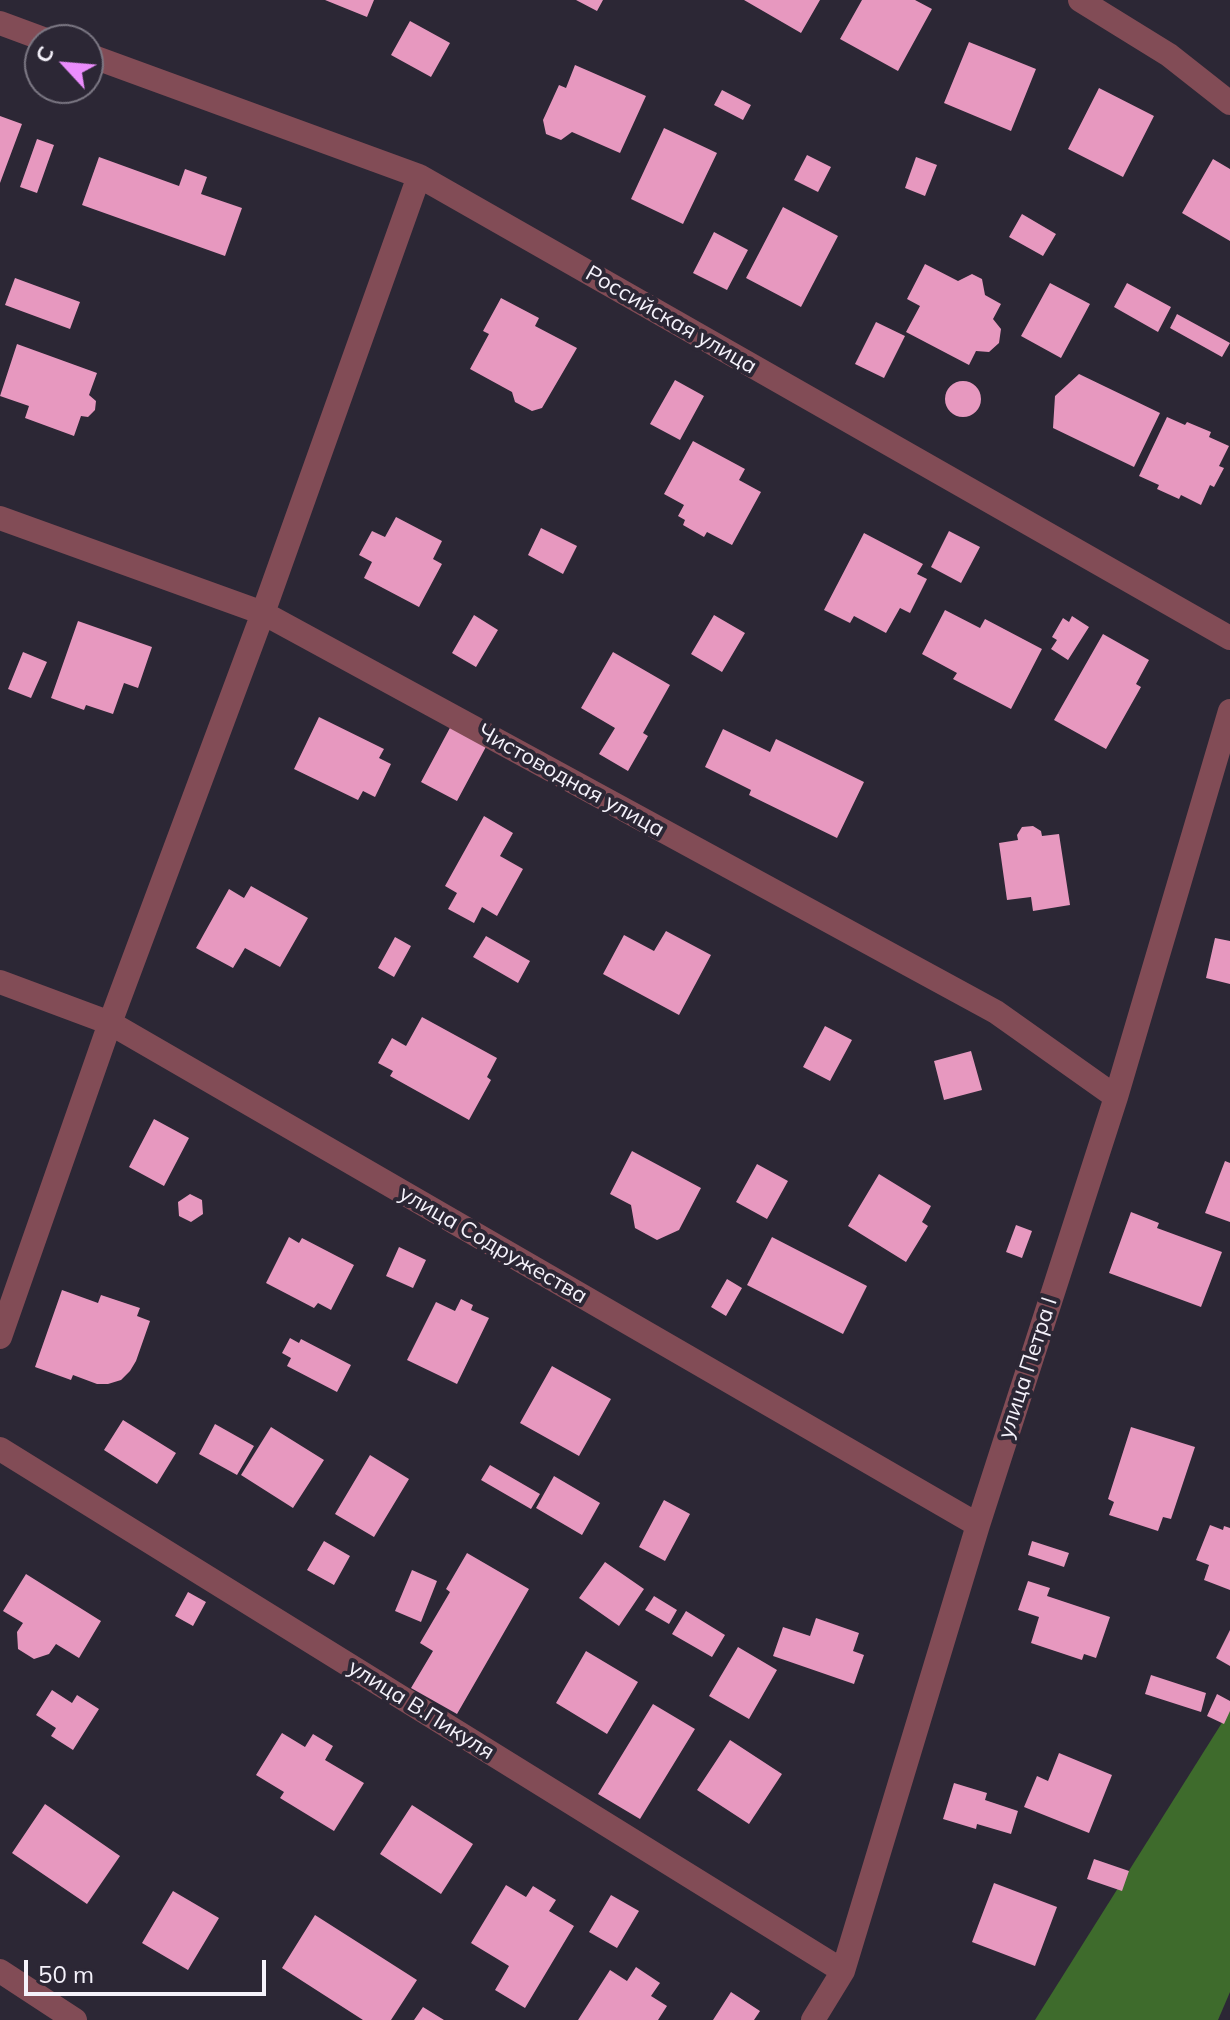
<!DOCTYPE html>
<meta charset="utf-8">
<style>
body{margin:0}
#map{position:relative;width:1230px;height:2020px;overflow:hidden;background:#2c2735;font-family:Mulish,sans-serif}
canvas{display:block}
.north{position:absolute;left:24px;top:24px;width:80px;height:80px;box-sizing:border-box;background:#2c2735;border:2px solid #7c7884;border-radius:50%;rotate:296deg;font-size:22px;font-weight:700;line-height:32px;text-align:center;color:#f5f2fb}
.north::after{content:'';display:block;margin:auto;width:28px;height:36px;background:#eb8dfc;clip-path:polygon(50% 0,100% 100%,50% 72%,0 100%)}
.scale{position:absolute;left:24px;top:1960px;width:242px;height:36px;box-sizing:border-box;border:4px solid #f5f2fb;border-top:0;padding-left:10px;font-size:24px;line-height:28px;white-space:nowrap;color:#f5f2fb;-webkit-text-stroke:6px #2c2735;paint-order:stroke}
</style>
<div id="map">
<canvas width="1230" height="2020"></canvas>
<div class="north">С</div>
<div class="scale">50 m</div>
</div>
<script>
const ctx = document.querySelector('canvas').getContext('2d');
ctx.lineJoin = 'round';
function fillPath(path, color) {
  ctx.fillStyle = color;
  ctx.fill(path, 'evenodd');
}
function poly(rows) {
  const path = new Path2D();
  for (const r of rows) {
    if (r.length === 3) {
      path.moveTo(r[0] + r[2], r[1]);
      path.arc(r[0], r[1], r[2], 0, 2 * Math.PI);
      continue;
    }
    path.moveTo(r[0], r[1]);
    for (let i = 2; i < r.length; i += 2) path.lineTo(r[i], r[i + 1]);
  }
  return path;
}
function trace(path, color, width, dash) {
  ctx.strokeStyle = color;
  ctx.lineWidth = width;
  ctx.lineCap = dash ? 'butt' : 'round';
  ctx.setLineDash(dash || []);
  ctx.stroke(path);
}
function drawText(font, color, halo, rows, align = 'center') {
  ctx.font = font + ' Mulish,sans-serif';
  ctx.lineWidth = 8;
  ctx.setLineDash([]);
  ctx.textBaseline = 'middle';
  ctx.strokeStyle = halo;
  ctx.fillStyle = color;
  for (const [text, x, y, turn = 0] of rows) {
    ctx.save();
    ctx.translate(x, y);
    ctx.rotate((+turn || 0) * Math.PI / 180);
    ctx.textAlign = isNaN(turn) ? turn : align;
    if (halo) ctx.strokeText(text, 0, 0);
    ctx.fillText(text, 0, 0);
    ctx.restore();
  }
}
fillPath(poly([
 [1230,1710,1230,1992,1218,2020,1035,2020]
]), '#3e6b2c');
fillPath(poly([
 [325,0,374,0,367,17],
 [576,0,603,0,597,11],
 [744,0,820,0,801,33],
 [862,0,915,0,932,9,898,71,840,39],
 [410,21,450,43,431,77,391,55],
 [969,42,1036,69,1011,131,944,103],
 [575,65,646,96,620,153,572,132,561,140,546,134,543,120,559,85,566,88],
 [1099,88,1154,116,1123,177,1068,149],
 [722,90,751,105,743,120,714,105],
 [0,116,22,124,0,183],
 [664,128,717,153,683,224,631,199],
 [37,139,54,145,37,193,20,187],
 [807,155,831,167,818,192,794,180],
 [99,157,179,186,185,169,207,177,201,194,242,208,225,256,82,205],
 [916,157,937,165,925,196,905,188],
 [1213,159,1230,169,1230,241,1182,213],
 [783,207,838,236,801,307,746,278],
 [1022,214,1056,234,1043,256,1009,237],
 [714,232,748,250,727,290,693,273],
 [925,264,958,281,972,274,982,279,985,295,1001,304,993,319,1001,329,999,343,989,352,976,351,969,365,906,332,920,306,907,299],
 [15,278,80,302,70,329,5,305],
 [1050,283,1090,304,1061,358,1021,336],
 [1127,283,1171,307,1158,332,1114,307],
 [501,298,539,318,535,326,577,348,542,408,532,411,515,402,512,392,470,369,489,334,483,331],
 [1177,314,1230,343,1222,357,1170,328],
 [876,322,905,336,884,378,855,364],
 [17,344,97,373,89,395,96,401,95,410,88,417,81,416,74,436,25,418,29,406,0,396],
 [1079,374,1160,413,1134,467,1053,428,1055,396],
 [675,380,704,396,680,440,650,424],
 [963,399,18],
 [1167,417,1185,425,1187,422,1211,432,1209,437,1229,446,1219,466,1224,468,1214,487,1210,485,1201,505,1181,495,1179,499,1157,489,1159,485,1139,476],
 [693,441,745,469,739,480,761,492,732,545,707,532,704,537,683,525,685,520,678,516,684,505,664,494],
 [396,517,442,541,433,559,442,564,419,607,364,578,372,562,359,555,372,531,385,537],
 [541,528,577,546,563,574,528,555],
 [949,531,980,547,961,583,931,567],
 [864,533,923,564,917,574,927,579,910,613,900,608,886,633,854,616,850,623,824,610],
 [945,610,980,628,985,619,1042,649,1011,709,953,679,957,673,922,654],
 [474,615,498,630,476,667,452,653],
 [714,615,745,633,722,672,691,654],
 [1072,616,1089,627,1068,660,1051,649,1057,640,1052,637,1063,618,1069,622],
 [78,621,152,647,138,688,124,683,113,714,86,705,84,710,51,698],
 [1103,634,1149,660,1136,684,1141,687,1106,749,1054,720],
 [23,652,47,662,31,698,8,689],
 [613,652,670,685,643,733,648,736,628,771,599,754,615,728,581,708],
 [319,717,384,749,379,758,391,764,375,797,363,791,358,800,294,769],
 [452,724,488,743,457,801,421,782],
 [723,729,770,752,776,739,864,782,837,838,749,795,751,790,705,767],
 [484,816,513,833,500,856,523,869,497,916,482,907,474,923,448,909,457,893,445,886],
 [1033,826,1041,831,1042,836,1059,834,1070,905,1033,911,1031,897,1007,900,999,843,1018,840,1017,835,1022,827],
 [251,886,308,918,280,967,245,948,233,968,196,948,229,889,244,898],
 [666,931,711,955,679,1015,603,974,624,935,654,951],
 [486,936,530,961,518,983,473,957],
 [395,937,411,946,394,977,378,968],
 [1215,938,1230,941,1230,984,1206,978],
 [422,1017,497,1058,487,1077,491,1080,469,1120,390,1076,393,1071,378,1063,392,1038,406,1046],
 [825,1026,852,1040,830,1081,803,1067],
 [971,1051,982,1090,944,1100,934,1061],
 [154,1119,189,1138,164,1186,129,1167],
 [632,1151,701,1188,679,1230,657,1240,635,1228,631,1205,610,1194],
 [1225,1161,1230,1163,1230,1222,1205,1213],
 [757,1164,788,1181,767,1219,736,1202],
 [879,1174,931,1206,922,1222,928,1226,906,1262,848,1226],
 [190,1194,202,1200,203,1214,191,1222,179,1216,178,1202],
 [1131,1212,1159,1223,1157,1228,1222,1252,1201,1307,1109,1273],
 [1016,1225,1032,1231,1022,1258,1006,1252],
 [289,1237,299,1243,302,1238,354,1265,331,1310,318,1303,314,1308,266,1283],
 [772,1237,867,1286,843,1334,747,1285],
 [399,1247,426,1260,413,1288,386,1276],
 [727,1279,742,1288,726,1316,711,1307],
 [62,1290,98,1303,101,1295,140,1308,137,1316,150,1321,136,1361,130,1371,121,1380,108,1384,97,1384,73,1375,71,1380,35,1367],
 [461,1299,473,1305,471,1310,489,1318,457,1384,407,1360,436,1302,455,1311],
 [290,1338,299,1343,301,1339,351,1365,337,1392,287,1366,291,1358,282,1353],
 [552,1366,611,1399,579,1456,520,1423],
 [123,1420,176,1453,157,1484,104,1450],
 [215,1424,254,1446,237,1475,199,1454],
 [271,1427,324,1460,293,1508,241,1475],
 [1131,1427,1195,1447,1171,1519,1163,1517,1158,1531,1109,1515,1114,1502,1108,1499],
 [370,1455,409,1479,374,1537,335,1514],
 [490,1465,540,1494,531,1509,481,1480],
 [554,1476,600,1503,582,1535,536,1508],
 [664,1500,690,1514,665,1561,639,1547],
 [1210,1525,1223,1530,1224,1526,1230,1528,1230,1590,1204,1580,1209,1565,1196,1560],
 [324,1541,350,1556,334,1585,307,1570],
 [1032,1541,1069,1553,1064,1567,1028,1555],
 [467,1553,529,1589,457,1714,411,1688,433,1651,420,1643,450,1592,446,1589],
 [605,1562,644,1589,619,1626,579,1598],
 [412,1570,437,1581,421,1622,395,1611],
 [26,1574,101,1621,79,1658,56,1644,49,1654,34,1659,18,1649,17,1632,23,1623,3,1611],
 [1028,1581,1050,1588,1047,1596,1110,1617,1096,1658,1084,1654,1082,1660,1031,1643,1039,1617,1018,1610],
 [188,1592,206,1602,193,1626,175,1616],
 [654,1596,677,1610,669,1624,645,1610],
 [686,1611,725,1635,712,1657,672,1634],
 [816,1618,859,1633,853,1651,864,1655,854,1684,773,1656,783,1627,810,1636],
 [1230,1630,1230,1666,1216,1658],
 [738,1647,777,1670,749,1719,709,1696],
 [586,1651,638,1682,607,1734,556,1703],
 [1151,1675,1206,1693,1201,1712,1145,1694],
 [52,1690,72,1703,77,1695,99,1709,73,1750,51,1736,56,1728,36,1715],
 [1217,1694,1230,1701,1230,1711,1224,1724,1207,1716],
 [653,1704,695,1729,640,1819,598,1794],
 [282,1733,305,1747,313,1734,333,1746,325,1760,364,1783,334,1831,280,1798,284,1792,256,1775],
 [730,1740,782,1774,749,1824,697,1790],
 [1059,1753,1112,1775,1089,1833,1024,1807,1037,1776,1048,1781],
 [954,1783,987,1793,985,1800,1018,1811,1011,1834,977,1824,976,1829,943,1819],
 [45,1804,120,1856,87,1904,12,1853],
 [412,1805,473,1844,441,1894,380,1854],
 [1094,1859,1129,1871,1122,1891,1087,1879],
 [994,1883,1057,1907,1035,1966,972,1942],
 [506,1885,526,1897,533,1886,556,1900,549,1911,574,1926,525,2008,495,1990,509,1966,471,1943],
 [173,1891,219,1918,188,1970,142,1943],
 [611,1895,639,1911,617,1948,589,1932],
 [315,1915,417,1980,391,2020,363,2020,282,1968],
 [636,1967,660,1983,651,1996,667,2006,658,2020,578,2020,610,1970,627,1981],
 [731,1992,760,2011,754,2020,713,2020],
 [423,2007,444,2020,414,2020]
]), '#e798bf');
trace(poly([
 [1080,0,1169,55,1230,103],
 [0,23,46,40],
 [88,55,419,176,1230,638],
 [0,518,263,613,996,1012,1116,1097],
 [0,982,110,1023,978,1525],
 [0,1337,110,1023,263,613,419,176],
 [0,1449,843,1971],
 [0,1971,75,2020],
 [813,2020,843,1971,978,1525,1116,1097,1230,711]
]), '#824c56', 24);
drawText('22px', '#f5f2fb', '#2c2735', [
 ["Российская улица",671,320,30],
 ["Чистоводная улица",571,781,29],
 ["улица Содружества",493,1245,30],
 ["улица Петра I",1028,1368,-72],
 ["улица В.Пикуля",421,1710,32]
]);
</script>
